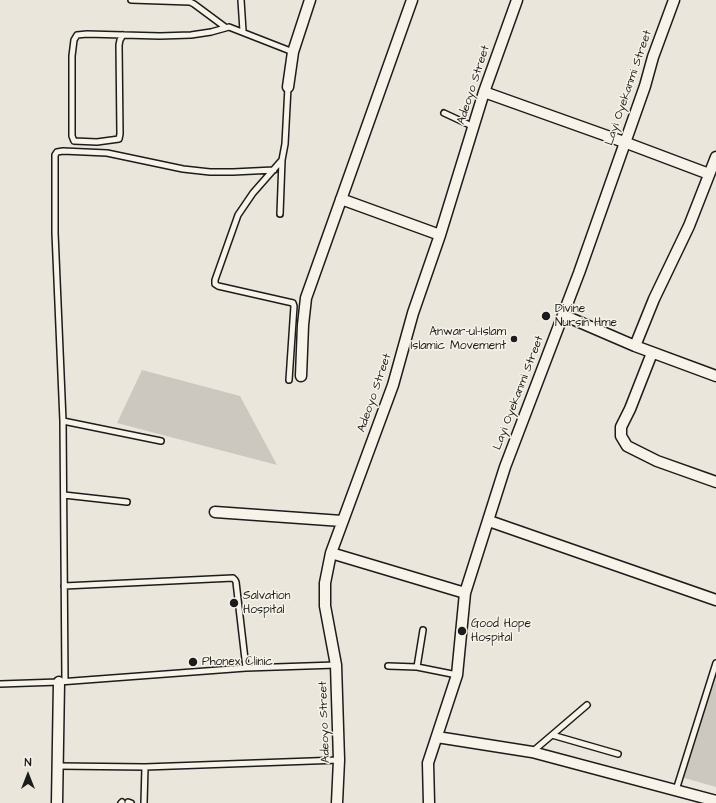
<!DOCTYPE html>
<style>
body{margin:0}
#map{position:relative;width:716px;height:803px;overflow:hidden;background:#eae6dc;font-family:"Architects Daughter",sans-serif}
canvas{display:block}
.north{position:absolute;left:8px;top:755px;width:40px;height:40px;-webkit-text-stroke:3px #f7f3e8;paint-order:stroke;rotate:0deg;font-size:11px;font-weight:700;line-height:16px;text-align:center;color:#1c1c1c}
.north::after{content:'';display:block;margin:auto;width:14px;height:18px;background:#1c1c1c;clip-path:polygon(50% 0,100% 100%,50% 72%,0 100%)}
</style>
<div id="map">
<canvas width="716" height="803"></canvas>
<div class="north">N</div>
</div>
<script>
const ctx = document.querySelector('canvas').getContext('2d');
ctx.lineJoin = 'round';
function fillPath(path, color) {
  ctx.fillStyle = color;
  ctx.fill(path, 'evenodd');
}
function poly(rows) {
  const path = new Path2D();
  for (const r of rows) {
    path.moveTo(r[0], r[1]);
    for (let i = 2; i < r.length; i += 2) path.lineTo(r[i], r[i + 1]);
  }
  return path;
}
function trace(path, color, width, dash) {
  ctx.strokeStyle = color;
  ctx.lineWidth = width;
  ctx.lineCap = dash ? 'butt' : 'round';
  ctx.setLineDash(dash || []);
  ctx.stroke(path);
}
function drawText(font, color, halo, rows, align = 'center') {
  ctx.font = font + ' "Architects Daughter",sans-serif';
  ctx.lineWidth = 3;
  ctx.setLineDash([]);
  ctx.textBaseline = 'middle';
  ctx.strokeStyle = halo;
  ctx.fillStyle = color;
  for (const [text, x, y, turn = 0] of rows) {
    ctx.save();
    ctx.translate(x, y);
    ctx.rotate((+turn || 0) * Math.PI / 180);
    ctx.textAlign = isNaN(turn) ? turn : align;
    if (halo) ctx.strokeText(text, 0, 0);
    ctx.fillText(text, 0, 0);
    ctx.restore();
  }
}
fillPath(poly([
 [142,370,240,396,277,465,117,423],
 [716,665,716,787,681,777]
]), '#ccc8c0');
const service = poly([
 [131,0,190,2,194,4,225,27],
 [241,0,243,31],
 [123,35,120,40,119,45,120,134,119,139,97,142,74,141,72,136,72,56,74,40,77,35,87,34,160,36,191,35,211,32,229,27,293,52],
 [288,87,285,144,282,160,253,193,238,215,215,280,215,284,218,286,293,303,294,306,289,380],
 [444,113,474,127],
 [280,214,282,160],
 [63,421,161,441],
 [64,495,127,502],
 [64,586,233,578,235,580,236,582,246,668],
 [388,666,417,667,457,675],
 [417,667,423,630],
 [65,681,63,421,55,233,55,155,57,152,63,151,107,153,183,169,210,172,233,172,274,170],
 [0,684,59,682,246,668,336,665],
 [552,735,587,705],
 [532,752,552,735,618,754],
 [58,766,145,767,339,760],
 [676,790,716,663],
 [128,802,131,803],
 [121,803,122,802],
 [144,803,145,767]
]);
const minor = poly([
 [288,87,293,52,310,0],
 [484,92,624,142,709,174],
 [341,199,440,235],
 [563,315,635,346,716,376],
 [635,346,654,299,689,226,716,157],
 [652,353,630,409,621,427,621,436,627,446,657,461,716,482],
 [301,376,303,325,306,298,412,0],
 [215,512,342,521],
 [489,521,716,600],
 [331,553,465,593],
 [437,737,532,752,716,801],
 [57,803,59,682],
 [337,803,339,760,336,665,325,606,325,583,331,553,393,385,413,313,440,235,484,92,517,0],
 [429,803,428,763,457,675,465,593,505,467,579,273,645,86,653,57,674,0]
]);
trace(service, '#1c1c1c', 8);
trace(minor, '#1c1c1c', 13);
trace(service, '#f7f3e8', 5);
trace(minor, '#f7f3e8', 10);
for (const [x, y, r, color] of [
 [546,316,5,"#1c1c1c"],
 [514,339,4,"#1c1c1c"],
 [234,603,5,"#1c1c1c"],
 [462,631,5,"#1c1c1c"],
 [193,662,5,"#1c1c1c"]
]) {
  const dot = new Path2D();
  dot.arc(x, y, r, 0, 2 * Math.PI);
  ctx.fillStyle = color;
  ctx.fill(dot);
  trace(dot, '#f7f3e8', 1.5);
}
drawText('12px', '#1c1c1c', '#f7f3e8', [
 ["Adeoyo Street",474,85,-72],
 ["Layi Oyekanmi Street",629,88,-71],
 ["Adeoyo Street",375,393,-71],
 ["Layi Oyekanmi Street",519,393,-69],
 ["Adeoyo Street",325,722,-92]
]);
drawText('12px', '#1c1c1c', '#f7f3e8', [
 ["Divine",555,309],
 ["Nursin Hme",555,323],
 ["Anwar-ul-Islam",506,332,"right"],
 ["Islamic Movement",506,346,"right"],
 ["Salvation",243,596],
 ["Hospital",243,610],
 ["Good Hope",471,624],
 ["Hospital",471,638],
 ["Phonex Clinic",202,662]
], 'left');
</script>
